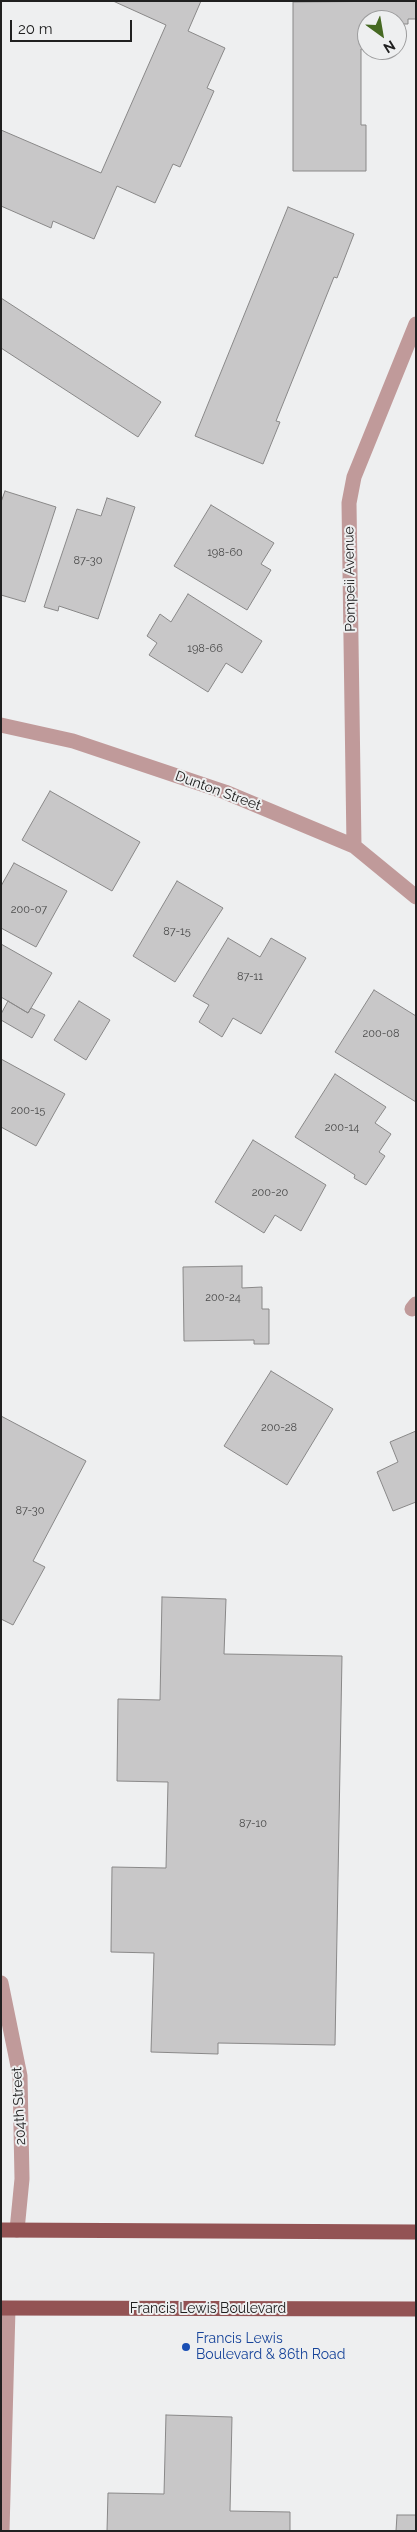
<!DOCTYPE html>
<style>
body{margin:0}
#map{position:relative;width:417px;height:2532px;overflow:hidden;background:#eeeff0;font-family:Raleway,sans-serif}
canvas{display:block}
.frame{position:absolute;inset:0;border:2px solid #202020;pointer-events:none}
.north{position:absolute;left:357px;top:10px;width:50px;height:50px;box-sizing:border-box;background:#eeeff0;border:1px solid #9c9c9d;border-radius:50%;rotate:148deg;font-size:14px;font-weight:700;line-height:20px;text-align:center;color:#202020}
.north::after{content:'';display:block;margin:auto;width:18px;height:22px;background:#466922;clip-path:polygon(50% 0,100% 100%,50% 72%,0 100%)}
.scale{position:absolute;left:10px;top:20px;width:122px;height:22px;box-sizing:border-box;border:2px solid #202020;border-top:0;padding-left:6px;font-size:15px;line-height:18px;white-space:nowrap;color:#202020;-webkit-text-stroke:4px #eeeff0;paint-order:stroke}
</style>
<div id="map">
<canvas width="417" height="2532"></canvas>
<div class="frame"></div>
<div class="north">N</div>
<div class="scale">20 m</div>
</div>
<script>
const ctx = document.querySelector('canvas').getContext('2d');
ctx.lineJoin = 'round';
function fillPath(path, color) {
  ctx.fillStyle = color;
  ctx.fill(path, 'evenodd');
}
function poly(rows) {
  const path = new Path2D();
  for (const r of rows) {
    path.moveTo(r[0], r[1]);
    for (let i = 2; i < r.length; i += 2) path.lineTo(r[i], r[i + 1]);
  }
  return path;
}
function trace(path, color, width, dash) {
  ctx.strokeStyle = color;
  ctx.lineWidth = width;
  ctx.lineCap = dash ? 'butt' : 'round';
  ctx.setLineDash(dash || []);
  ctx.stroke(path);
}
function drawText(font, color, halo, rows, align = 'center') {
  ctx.font = font + ' Raleway,sans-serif';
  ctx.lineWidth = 4;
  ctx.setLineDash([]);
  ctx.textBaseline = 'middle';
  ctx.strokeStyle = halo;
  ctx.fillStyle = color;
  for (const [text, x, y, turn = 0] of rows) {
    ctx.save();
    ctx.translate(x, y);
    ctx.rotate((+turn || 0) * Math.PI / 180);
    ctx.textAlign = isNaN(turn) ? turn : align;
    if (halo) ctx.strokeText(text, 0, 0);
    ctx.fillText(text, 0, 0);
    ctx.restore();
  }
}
const building = poly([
 [113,1,201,1,188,31,225,48,207,88,214,91,180,167,173,164,155,203,117,186,94,239,53,221,51,228,1,206,1,130,101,173,166,25,113,1],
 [416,1,416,19,408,19,408,24,397,24,397,20,367,20,367,24,364,24,364,49,361,49,361,125,366,125,366,171,293,171,293,2,416,1],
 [288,207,354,234,337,278,334,277,276,421,280,422,263,464,195,436,288,207],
 [1,298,161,402,138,437,1,348,1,298],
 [5,491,56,507,25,602,1,595,1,502,5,491],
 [107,498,135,507,98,619,59,606,58,611,44,607,77,509,101,516,107,498],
 [211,505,274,543,261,564,271,570,247,610,174,566,211,505],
 [188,594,262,641,242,673,226,663,208,692,149,655,157,643,147,636,160,614,171,622,188,594],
 [50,791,140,842,112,891,22,840,50,791],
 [14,863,67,891,36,947,1,928,1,886,14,863],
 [177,881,223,908,175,982,133,956,177,881],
 [228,938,260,957,271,938,306,958,261,1034,233,1018,222,1037,199,1022,209,1005,193,996,228,938],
 [1,944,52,973,28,1013,1,997,1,944],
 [374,990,416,1016,416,1102,335,1052,374,990],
 [8,1001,28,1013,31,1008,45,1015,32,1038,1,1020,1,1014,8,1001],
 [79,1001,110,1020,86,1060,54,1040,79,1001],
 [1,1059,65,1094,36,1146,1,1127,1,1059],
 [335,1074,386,1107,375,1123,391,1134,379,1152,385,1156,366,1185,354,1178,355,1175,295,1137,335,1074],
 [253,1140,326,1185,301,1231,275,1215,264,1233,215,1202,253,1140],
 [242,1266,242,1288,262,1287,262,1309,269,1309,269,1344,254,1344,254,1340,184,1341,183,1267,242,1266],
 [271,1371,333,1409,287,1485,224,1446,271,1371],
 [1,1416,86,1461,33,1561,45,1567,13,1625,1,1619,1,1416],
 [416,1431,416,1502,393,1511,377,1472,398,1462,390,1442,416,1431],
 [162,1597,226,1599,224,1654,342,1656,335,2045,218,2043,218,2054,151,2052,154,1953,111,1952,112,1867,166,1868,168,1782,117,1781,118,1699,160,1700,162,1597],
 [166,2415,232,2417,230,2511,290,2512,290,2531,107,2531,108,2493,164,2494,166,2415],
 [397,2515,416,2515,416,2531,396,2531,397,2515]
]);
fillPath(building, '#c8c7c8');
trace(building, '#898888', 1);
trace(poly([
 [1,725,73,741,225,792,354,846,416,897],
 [354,846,349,503,354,477,416,324],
 [412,1309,416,1304],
 [1,1983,20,2076,22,2179,17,2230],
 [2,2531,8,2309]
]), '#c09a9a', 15);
trace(poly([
 [1,2230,416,2232],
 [1,2308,416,2309]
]), '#935354', 15);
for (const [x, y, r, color] of [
 [186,2347,5,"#1a4fb4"]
]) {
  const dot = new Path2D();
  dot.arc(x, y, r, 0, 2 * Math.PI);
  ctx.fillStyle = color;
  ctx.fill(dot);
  trace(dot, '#eeeff0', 2);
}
drawText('11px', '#4a4a4a', null, [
 ["198-60",225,553],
 ["87-30",88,561],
 ["198-66",205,649],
 ["200-07",29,910],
 ["87-15",177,932],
 ["87-11",250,977],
 ["200-08",381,1034],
 ["200-15",28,1111],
 ["200-14",342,1128],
 ["200-20",270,1193],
 ["200-24",223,1298],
 ["200-28",279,1428],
 ["87-30",30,1511],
 ["87-10",253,1824]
]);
drawText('14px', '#202020', '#eeeff0', [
 ["Pompeii Avenue",350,579,-91],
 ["Dunton Street",218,791,20],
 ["204th Street",19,2106,-93],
 ["Francis Lewis Boulevard",208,2309]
]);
drawText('14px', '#164399', '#eeeff0', [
 ["Francis Lewis",196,2339],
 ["Boulevard & 86th Road",196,2355]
], 'left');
</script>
